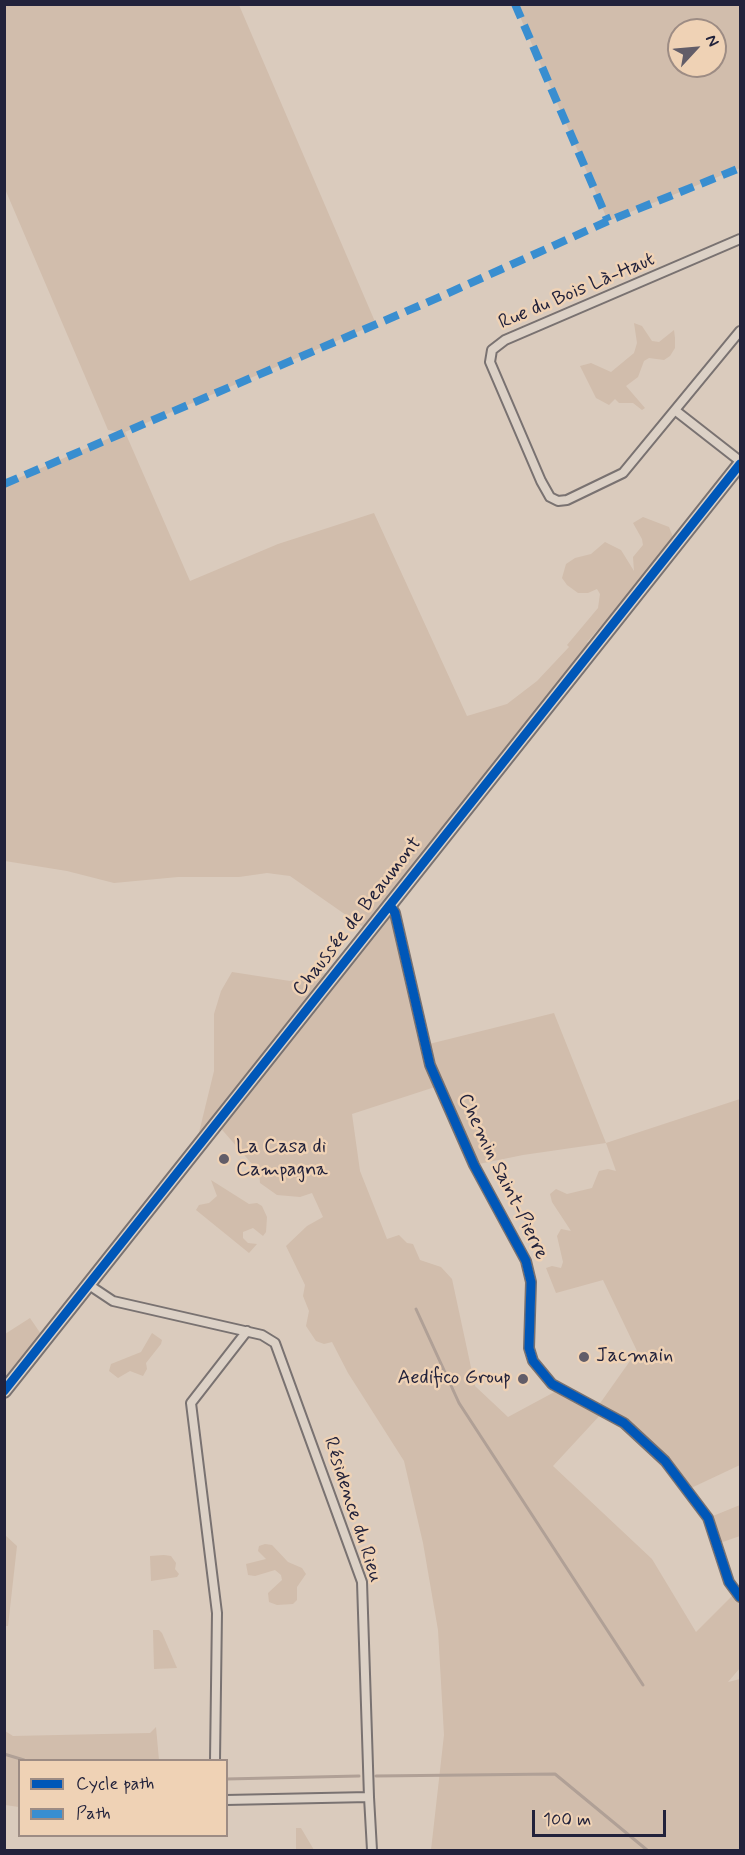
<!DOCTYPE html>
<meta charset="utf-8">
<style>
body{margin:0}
#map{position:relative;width:745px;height:1855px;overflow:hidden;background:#dacbbd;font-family:Mynerve,sans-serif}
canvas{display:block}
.frame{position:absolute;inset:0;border:6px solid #22223b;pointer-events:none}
.legend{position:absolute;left:18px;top:1759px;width:210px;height:78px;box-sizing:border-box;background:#efd2b5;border:2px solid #9d8c84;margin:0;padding:8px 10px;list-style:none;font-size:18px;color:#22223b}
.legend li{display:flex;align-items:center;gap:12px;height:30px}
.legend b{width:30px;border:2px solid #9d8c84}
.north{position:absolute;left:667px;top:18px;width:60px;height:60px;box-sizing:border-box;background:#efd2b5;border:2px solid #9d8c84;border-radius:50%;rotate:64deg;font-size:16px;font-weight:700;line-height:24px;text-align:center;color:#22223b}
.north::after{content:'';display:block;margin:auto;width:21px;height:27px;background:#625d68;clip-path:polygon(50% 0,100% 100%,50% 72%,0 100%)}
.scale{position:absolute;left:532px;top:1810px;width:134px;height:27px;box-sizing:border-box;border:3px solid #22223b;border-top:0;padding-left:8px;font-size:18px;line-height:21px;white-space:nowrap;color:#22223b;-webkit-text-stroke:4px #efd2b5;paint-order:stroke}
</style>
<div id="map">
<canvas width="745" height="1855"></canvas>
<div class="frame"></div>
<ul class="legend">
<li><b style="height:8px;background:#0057b8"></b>Cycle path</li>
<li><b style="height:8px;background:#398ed0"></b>Path</li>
</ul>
<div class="north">N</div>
<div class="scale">100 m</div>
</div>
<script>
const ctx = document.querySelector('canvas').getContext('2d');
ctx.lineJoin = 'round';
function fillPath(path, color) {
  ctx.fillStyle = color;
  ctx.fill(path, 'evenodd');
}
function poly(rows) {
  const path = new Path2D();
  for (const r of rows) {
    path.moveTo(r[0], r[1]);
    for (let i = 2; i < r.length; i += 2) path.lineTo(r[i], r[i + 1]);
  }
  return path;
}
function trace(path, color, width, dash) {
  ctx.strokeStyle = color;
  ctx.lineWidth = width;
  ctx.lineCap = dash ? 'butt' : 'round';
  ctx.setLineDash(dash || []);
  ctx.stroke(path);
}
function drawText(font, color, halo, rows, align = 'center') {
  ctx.font = font + ' Mynerve,sans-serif';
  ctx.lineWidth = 5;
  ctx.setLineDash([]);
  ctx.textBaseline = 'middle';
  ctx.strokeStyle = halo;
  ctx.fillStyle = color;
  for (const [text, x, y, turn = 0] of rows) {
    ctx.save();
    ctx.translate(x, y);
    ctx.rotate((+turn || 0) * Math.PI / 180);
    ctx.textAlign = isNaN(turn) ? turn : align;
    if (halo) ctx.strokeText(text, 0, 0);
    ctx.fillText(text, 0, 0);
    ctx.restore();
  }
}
fillPath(poly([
 [5,5,239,5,376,324,125,432,190,581,278,544,374,513,467,716,507,704,537,681,569,647,567,645,598,608,600,594,597,589,588,593,578,593,567,585,562,578,566,564,575,558,591,554,605,542,621,550,634,571,633,557,643,545,642,539,633,523,643,517,669,527,675,542,587,642,596,647,391,905,425,1045,554,1013,606,1143,740,1099,740,1465,689,1489,643,1438,602,1413,553,1466,652,1559,696,1632,736,1592,740,1597,740,1668,728,1682,740,1679,740,1850,431,1850,444,1735,438,1630,423,1543,404,1461,348,1373,332,1342,324,1344,316,1341,306,1326,309,1311,303,1296,305,1285,286,1246,307,1226,323,1217,312,1193,300,1197,277,1195,260,1183,259,1172,217,1124,194,1153,214,1071,214,1014,221,991,232,972,290,981,339,970,369,931,290,876,267,873,239,877,178,877,114,883,67,871,5,861,5,484,123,432,108,430,5,189],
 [438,1086,474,1165,523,1155,606,1143,616,1171,608,1169,599,1171,592,1188,567,1194,556,1189,550,1194,552,1202,571,1231,561,1229,557,1236,563,1262,561,1268,552,1266,546,1268,556,1293,603,1280,637,1351,596,1409,560,1389,508,1417,475,1386,452,1279,441,1267,420,1260,413,1244,407,1243,399,1235,387,1239,360,1171,352,1114],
 [515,5,740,5,740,168,608,221],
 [679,30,715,30,715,66,679,66],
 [634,323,642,326,652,341,659,342,674,330,675,338,675,348,670,356,664,360,649,358,644,361,638,377,626,386,645,408,642,410,633,403,619,403,615,399,609,405,596,398,580,366,591,363,611,372,634,353,637,343],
 [211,1180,249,1204,257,1203,262,1206,267,1217,266,1232,263,1236,253,1228,243,1232,243,1238,248,1243,257,1244,249,1253,196,1210,199,1205,209,1203,217,1196],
 [30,1318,45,1340,5,1391,5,1334],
 [152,1333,162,1340,161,1344,146,1363,147,1369,143,1376,130,1371,118,1378,109,1371,111,1364,141,1352],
 [740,1505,740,1536,717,1544,708,1518],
 [5,1535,17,1546,8,1626,5,1626],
 [265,1544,272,1545,288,1562,302,1568,306,1574,297,1587,297,1600,293,1604,277,1605,269,1602,268,1593,282,1580,281,1575,275,1570,255,1576,248,1575,246,1564,266,1559,258,1551,259,1546],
 [164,1555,171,1556,176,1563,175,1569,179,1574,177,1577,151,1581,150,1556],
 [153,1630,159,1630,162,1633,177,1668,154,1669],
 [156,1727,159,1760,20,1760,19,1807,5,1805,5,1731,13,1736,150,1733],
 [296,1828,301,1828,314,1850,296,1850]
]), '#d1bdac');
trace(poly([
 [416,1309,459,1403,643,1685],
 [4,1754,24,1760],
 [376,1776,555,1774,647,1850],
 [226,1779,359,1776]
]), '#b0a096', 3);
const minor = poly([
 [740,239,505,340,492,350,490,362,541,481,550,497,558,501,567,500,623,473,740,331],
 [676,411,740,461],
 [390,905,395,913,430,1065,474,1165,526,1261,531,1282,529,1348,533,1361,552,1384,624,1423,665,1461,708,1518,729,1582,740,1597],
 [89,1285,113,1301,262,1335,275,1343,362,1582,369,1797,226,1800],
 [215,1760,217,1613,191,1403,247,1331],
 [369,1797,372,1850]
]);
const primary = poly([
 [4,1391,740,464]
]);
trace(minor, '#797271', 12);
trace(primary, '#797271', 16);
trace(minor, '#dcd1c6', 8);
trace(primary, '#dcd1c6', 12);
trace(poly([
 [515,4,608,221],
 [4,484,442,296,608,221,740,168]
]), '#398ed0', 8, [15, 8]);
trace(poly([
 [390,905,395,913,430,1065,474,1165,526,1261,531,1282,529,1348,533,1361,552,1384,624,1423,665,1461,708,1518,729,1582,740,1597],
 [4,1391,740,464]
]), '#0057b8', 9);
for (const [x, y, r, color] of [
 [224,1159,6,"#625d68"],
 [584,1357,6,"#625d68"],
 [523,1379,6,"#625d68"]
]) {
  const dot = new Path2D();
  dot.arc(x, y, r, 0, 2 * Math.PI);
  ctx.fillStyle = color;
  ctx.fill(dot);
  trace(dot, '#efd2b5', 2);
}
drawText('20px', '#22223b', '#efd2b5', [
 ["Rue du Bois Là-Haut",577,292,-23],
 ["Chaussée de Beaumont",358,917,-52],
 ["Chemin Saint-Pierre",502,1177,64],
 ["Résidence du Rieu",352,1510,72]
]);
drawText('20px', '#22223b', '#efd2b5', [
 ["La Casa di",236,1148],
 ["Campagna",236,1171],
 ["Jacmain",596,1357],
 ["Aedifico Group",511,1379,"right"]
], 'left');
</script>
